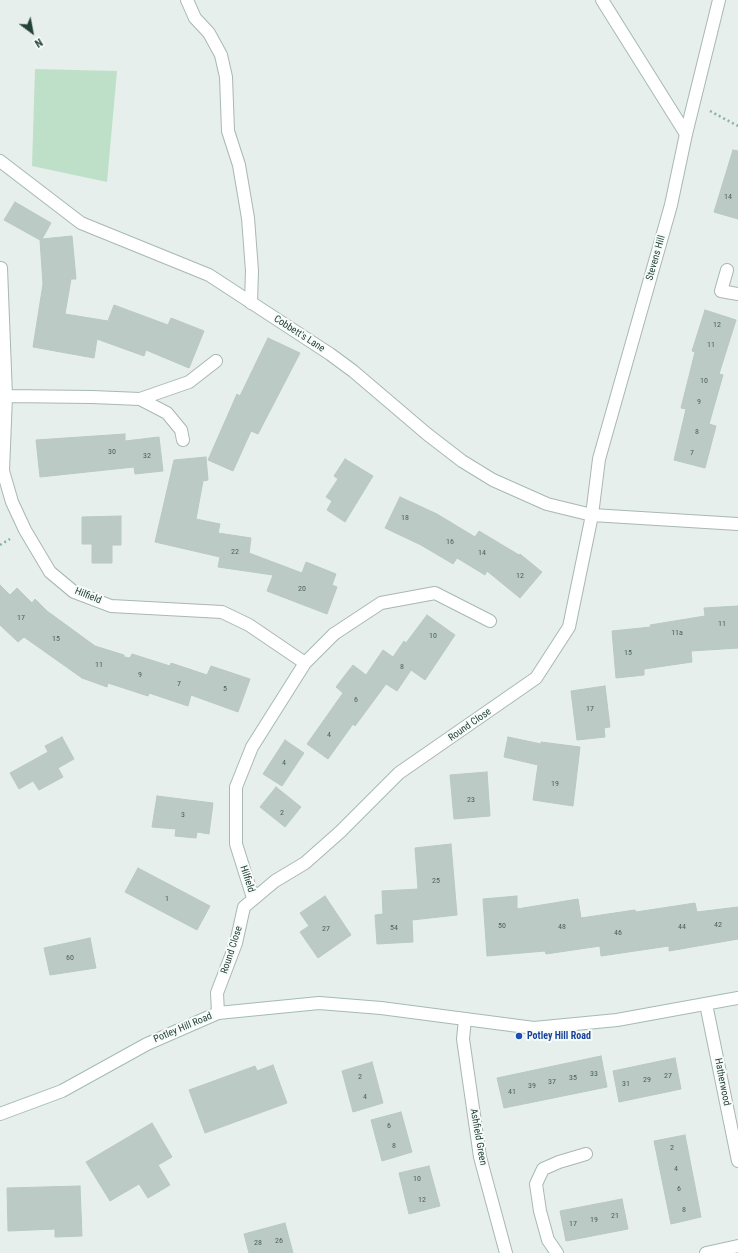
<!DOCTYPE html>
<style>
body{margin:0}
#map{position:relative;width:738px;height:1253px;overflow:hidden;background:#e6efeb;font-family:"Roboto Condensed",sans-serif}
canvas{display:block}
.north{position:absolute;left:12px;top:12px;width:40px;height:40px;-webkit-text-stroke:3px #f7fbf9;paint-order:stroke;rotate:148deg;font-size:11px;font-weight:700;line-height:16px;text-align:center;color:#24423a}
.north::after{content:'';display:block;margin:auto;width:14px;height:18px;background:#24423a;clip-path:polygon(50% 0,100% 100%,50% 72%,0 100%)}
</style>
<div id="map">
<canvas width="738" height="1253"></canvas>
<div class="north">N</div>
</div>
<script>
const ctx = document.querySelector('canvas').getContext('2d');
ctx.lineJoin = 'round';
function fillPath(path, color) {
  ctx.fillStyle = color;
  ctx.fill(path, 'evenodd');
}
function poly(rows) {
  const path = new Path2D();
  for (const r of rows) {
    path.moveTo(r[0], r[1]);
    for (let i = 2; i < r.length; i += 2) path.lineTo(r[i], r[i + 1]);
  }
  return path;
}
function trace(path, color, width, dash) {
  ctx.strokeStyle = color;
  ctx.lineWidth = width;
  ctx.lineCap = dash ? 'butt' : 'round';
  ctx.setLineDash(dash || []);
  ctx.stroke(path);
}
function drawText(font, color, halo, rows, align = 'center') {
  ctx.font = font + ' "Roboto Condensed",sans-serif';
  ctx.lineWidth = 4;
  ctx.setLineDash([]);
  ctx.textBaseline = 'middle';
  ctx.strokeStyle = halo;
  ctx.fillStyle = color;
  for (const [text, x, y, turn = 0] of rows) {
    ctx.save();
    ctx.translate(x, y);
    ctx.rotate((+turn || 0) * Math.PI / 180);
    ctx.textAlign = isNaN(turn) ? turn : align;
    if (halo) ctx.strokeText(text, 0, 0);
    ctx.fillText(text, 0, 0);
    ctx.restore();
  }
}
fillPath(poly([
 [35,69,117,71,107,182,32,166]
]), '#bfe0c8');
const building = poly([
 [733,150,738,151,738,219,714,212,733,150],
 [15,202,51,223,42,239,72,236,76,279,71,279,65,314,108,321,114,305,168,325,171,318,204,331,189,368,146,350,144,356,97,339,94,358,33,347,43,284,40,240,4,220,15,202],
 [705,310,736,320,719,374,723,375,709,424,716,426,705,468,674,460,686,409,681,408,695,352,692,351,705,310],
 [268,338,300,353,258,434,251,431,233,471,208,460,237,394,240,396,268,338],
 [125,434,125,441,159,437,163,471,135,474,134,467,40,477,36,440,125,434],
 [206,457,208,480,203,481,196,519,220,524,218,533,251,538,249,553,302,573,306,562,336,574,332,585,337,587,327,614,267,591,273,575,218,567,220,557,155,542,174,460,206,457],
 [345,459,373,476,345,522,327,510,332,501,326,497,338,479,334,476,345,459],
 [400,497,437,514,475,537,479,531,519,555,520,554,542,572,520,598,487,571,485,575,457,558,453,564,421,545,385,528,400,497],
 [121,516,121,545,112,545,112,563,92,563,92,544,82,544,82,517,121,516],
 [0,585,10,595,17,588,32,603,35,599,47,611,95,646,124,655,124,657,130,658,132,654,170,666,171,663,207,675,211,666,250,679,238,712,191,695,188,706,149,693,148,696,108,683,107,687,82,678,24,637,18,642,0,625,0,585],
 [738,606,738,648,691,651,692,662,644,669,644,675,616,678,612,631,651,627,650,625,705,616,704,608,738,606],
 [427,615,455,635,425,680,411,670,397,691,386,684,355,726,353,724,328,759,307,744,343,693,336,687,353,665,366,675,383,650,393,657,404,641,406,643,427,615],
 [605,686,610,727,604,728,605,737,577,740,571,691,605,686],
 [62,737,74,759,58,768,63,777,39,790,33,781,19,789,10,773,48,752,45,746,62,737],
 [508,737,541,744,541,742,580,747,573,806,533,800,538,765,504,757,508,737],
 [285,740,304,753,282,786,263,774,285,740],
 [487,772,490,816,454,819,450,775,487,772],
 [276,787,301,807,285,827,260,807,276,787],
 [157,796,213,803,209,834,197,832,196,838,175,836,176,829,152,827,157,796],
 [451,844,457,915,412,920,413,942,377,944,375,915,383,914,382,891,418,889,415,848,451,844],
 [138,868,210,906,197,930,125,892,138,868],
 [325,896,351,935,318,958,300,932,309,926,300,913,325,896],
 [517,896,517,909,578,899,581,918,635,910,636,912,695,903,697,912,738,907,738,939,669,951,669,946,601,956,600,946,546,954,545,951,487,956,483,899,517,896],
 [90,938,96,968,50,975,44,948,90,938],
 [601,1056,607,1087,504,1108,497,1078,601,1056],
 [675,1058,681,1089,619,1102,613,1071,675,1058],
 [372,1062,383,1103,353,1112,342,1071,372,1062],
 [273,1065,287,1103,205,1133,189,1090,255,1066,257,1071,273,1065],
 [401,1112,412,1152,382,1161,371,1120,401,1112],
 [152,1123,172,1157,158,1165,170,1185,148,1198,139,1184,110,1201,86,1162,152,1123],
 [685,1135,701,1217,671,1224,654,1141,685,1135],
 [429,1166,440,1206,409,1214,399,1173,429,1166],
 [80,1186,82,1236,55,1237,55,1229,8,1231,7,1188,80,1186],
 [622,1199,628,1229,566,1241,560,1211,622,1199],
 [285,1223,293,1253,249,1253,244,1234,285,1223]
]);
fillPath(building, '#bbcac4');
trace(building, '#b8c9c2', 1);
const lane = poly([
 [187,0,195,18,209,33,221,55,226,77,228,131,239,165,248,218,252,271,251,303],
 [602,0,686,134],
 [727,270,721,291,738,294],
 [92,397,140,399,189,382,216,361],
 [140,399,167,413,181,430,183,440],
 [334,634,381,603,435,593,490,621],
 [557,1253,548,1240,540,1211,536,1184,543,1169,559,1162,586,1154]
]);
const street = poly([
 [0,161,81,223,209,275,330,354,353,371,427,434,462,461,493,480,547,504,592,515,738,524],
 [1,268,6,396],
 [92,397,6,396,3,471,12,502,25,530,50,572,74,592,111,606,222,612,249,625,305,663],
 [253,898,236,844,236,787,252,747,305,663,334,634],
 [706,1004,738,1161],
 [218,1013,217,993,236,943,244,907,275,881,305,863,340,832,399,773,536,678,569,627,592,515,599,459,671,205,686,134,719,0],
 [465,1019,463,1039,480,1157,506,1253],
 [706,1253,738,1246]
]);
const secondary = poly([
 [0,1114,62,1091,147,1044,218,1013,319,1003,381,1008,534,1028,617,1020,738,998]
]);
trace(lane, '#a8b8b2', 14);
trace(street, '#a8b8b2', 14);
trace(secondary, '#a4bbb3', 14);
trace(poly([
 [710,111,738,126],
 [0,545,10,539]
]), '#86b3a5', 2.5, [2, 3]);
trace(lane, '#fff', 12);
trace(street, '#fff', 12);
trace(secondary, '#fff', 12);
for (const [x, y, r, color] of [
 [519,1036,4,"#1a4fb4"]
]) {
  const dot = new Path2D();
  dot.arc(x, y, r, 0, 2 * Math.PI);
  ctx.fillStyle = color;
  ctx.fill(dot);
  trace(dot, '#f7fbf9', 1.5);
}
drawText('8px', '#4a645c', null, [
 ["14",728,197],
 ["12",717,325],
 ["11",711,345],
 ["10",704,381],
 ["9",699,402],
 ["8",697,432],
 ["30",112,452],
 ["7",692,453],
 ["32",147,456],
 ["18",405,518],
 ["16",450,542],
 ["22",235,552],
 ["14",482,553],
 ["12",520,576],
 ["20",302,589],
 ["17",21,618],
 ["11",722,624],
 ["11a",677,633],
 ["10",433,636],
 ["15",56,639],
 ["15",628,653],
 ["11",99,665],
 ["8",402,667],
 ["9",140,675],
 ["7",179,684],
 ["5",225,689],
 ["6",356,700],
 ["17",590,709],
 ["4",329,735],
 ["4",284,763],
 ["19",555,784],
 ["23",471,800],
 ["2",282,813],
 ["3",183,815],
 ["25",436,881],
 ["1",167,899],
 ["42",718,925],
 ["50",502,926],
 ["48",562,927],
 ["44",682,927],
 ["54",394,928],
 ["27",326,929],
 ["46",618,933],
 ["60",70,958],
 ["33",594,1074],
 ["27",668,1076],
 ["2",360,1077],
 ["35",573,1078],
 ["29",647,1080],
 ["37",552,1082],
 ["31",626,1084],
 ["39",532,1086],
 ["41",512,1092],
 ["4",365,1097],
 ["6",389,1126],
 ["8",394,1146],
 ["2",672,1148],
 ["4",676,1169],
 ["10",417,1179],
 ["6",679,1189],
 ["12",422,1200],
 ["8",684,1210],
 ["21",615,1216],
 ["19",594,1220],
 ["17",573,1224],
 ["26",279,1241],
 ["28",258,1243]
]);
drawText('10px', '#24423a', '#f7fbf9', [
 ["Stevens Hill",656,258,-74],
 ["Cobbett's Lane",299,334,33],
 ["Hilfield",88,596,22],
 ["Round Close",470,725,-35],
 ["Hilfield",247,879,72],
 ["Round Close",232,950,-72],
 ["Potley Hill Road",183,1028,-23],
 ["Hatherwood",722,1082,79],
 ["Ashfield Green",478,1137,80]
]);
drawText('bold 10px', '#164399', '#f7fbf9', [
 ["Potley Hill Road",527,1036]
], 'left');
</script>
